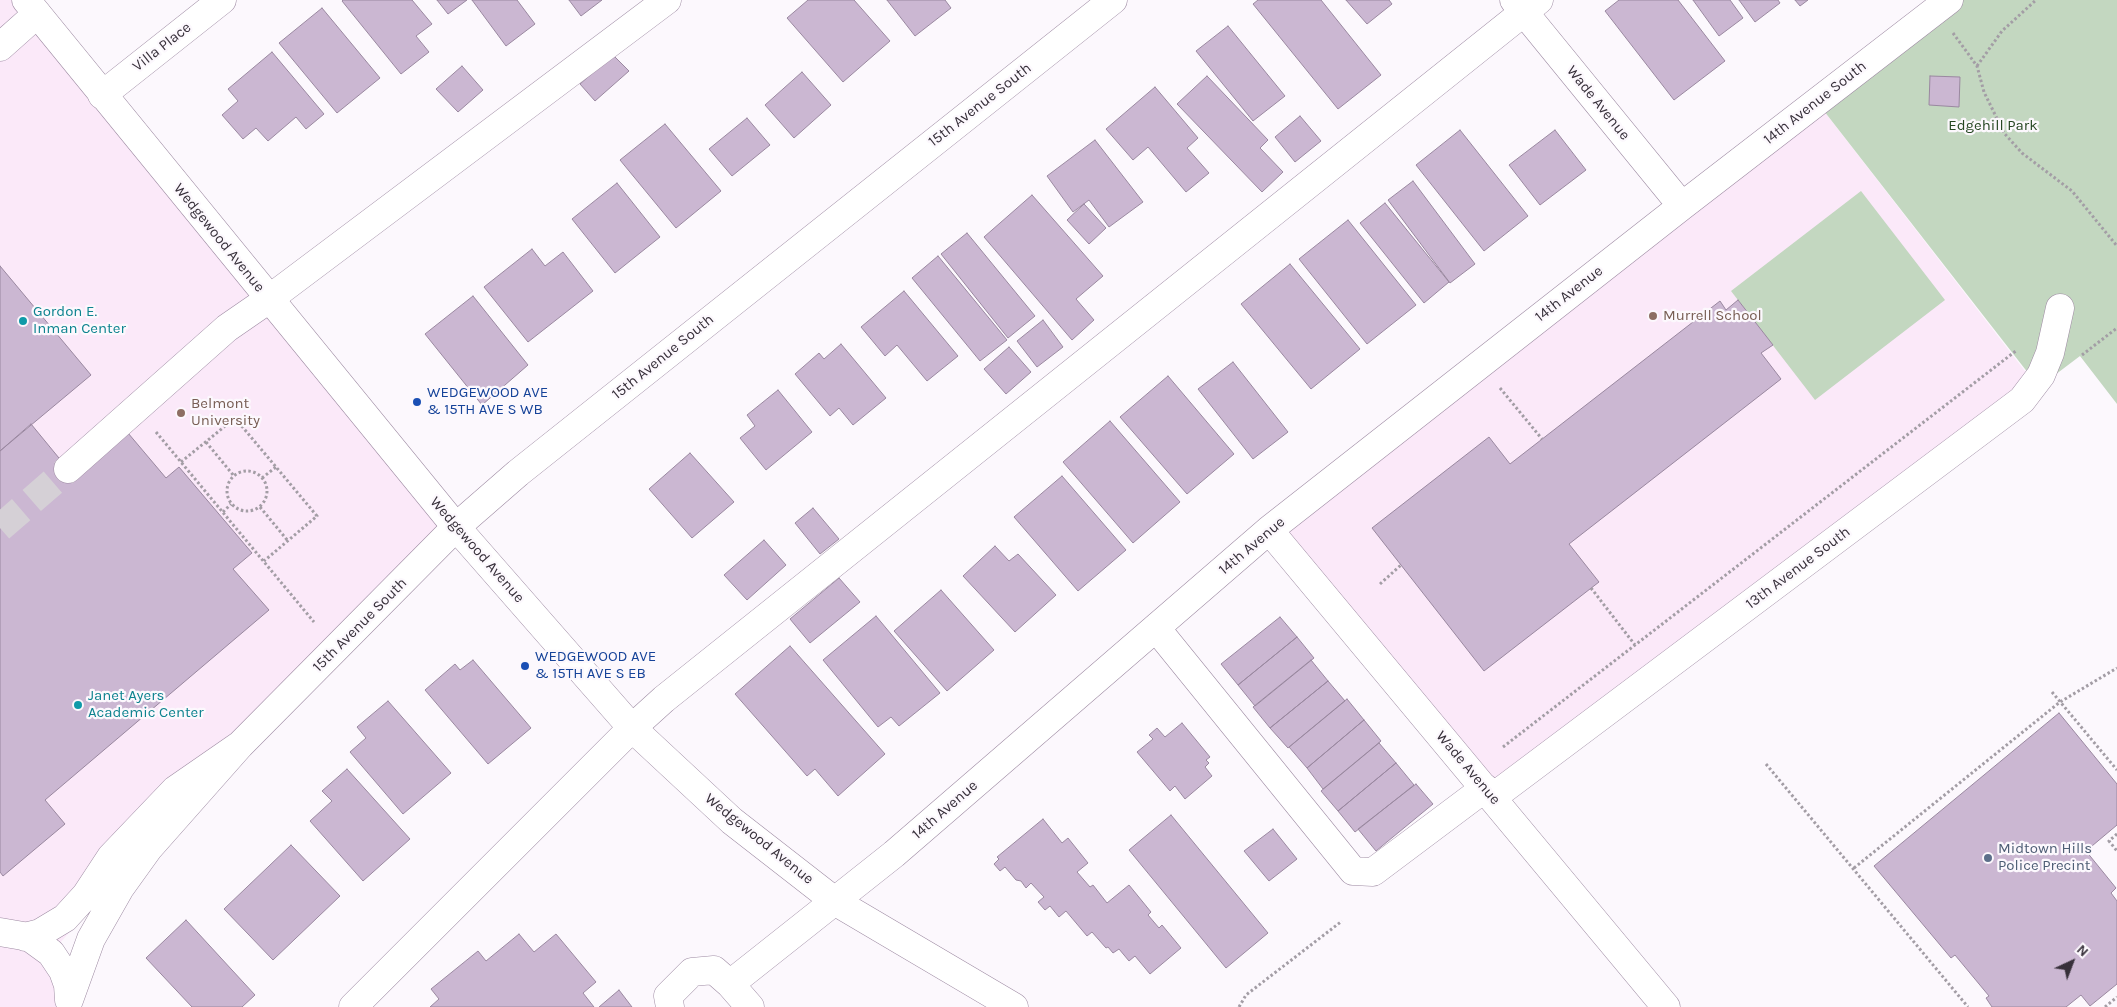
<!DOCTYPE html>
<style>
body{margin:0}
#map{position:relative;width:2117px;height:1007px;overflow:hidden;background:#fcf8fd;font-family:Karla,sans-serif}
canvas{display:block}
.north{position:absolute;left:2047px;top:937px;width:50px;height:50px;-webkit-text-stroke:4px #fcf8fd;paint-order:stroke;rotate:43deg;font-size:14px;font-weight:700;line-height:20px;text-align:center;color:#37303a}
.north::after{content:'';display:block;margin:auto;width:18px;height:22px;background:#37303a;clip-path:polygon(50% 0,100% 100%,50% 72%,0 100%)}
</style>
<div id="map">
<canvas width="2117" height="1007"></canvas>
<div class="north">N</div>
</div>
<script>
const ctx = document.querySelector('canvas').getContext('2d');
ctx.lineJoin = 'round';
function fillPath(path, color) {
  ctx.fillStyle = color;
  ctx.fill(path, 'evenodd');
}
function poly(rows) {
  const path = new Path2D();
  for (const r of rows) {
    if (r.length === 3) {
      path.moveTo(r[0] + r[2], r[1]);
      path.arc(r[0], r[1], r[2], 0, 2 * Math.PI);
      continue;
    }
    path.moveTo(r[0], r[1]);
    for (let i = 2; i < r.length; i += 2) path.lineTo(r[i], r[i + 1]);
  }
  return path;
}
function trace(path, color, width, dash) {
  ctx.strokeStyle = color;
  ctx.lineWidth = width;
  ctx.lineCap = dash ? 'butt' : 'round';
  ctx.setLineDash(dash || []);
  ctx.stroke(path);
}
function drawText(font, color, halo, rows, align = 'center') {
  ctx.font = font + ' Karla,sans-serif';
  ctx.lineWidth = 4.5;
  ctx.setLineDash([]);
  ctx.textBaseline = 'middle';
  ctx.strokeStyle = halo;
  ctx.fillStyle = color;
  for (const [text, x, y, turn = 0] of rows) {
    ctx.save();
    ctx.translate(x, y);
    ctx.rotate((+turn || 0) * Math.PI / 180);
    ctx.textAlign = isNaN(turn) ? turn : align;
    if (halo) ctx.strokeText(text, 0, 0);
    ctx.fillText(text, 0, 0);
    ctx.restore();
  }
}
fillPath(poly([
 [0,0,28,0,456,527,191,796,51,953,68,1007,0,1007],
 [1817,102,2038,388,1493,797,1269,530]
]), '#fbe9f9');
fillPath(poly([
 [1949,0,2117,0,2117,404,2080,356,2039,387,1817,102],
 [1861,191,1945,300,1815,400,1731,291]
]), '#c3d7c0');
const building = poly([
 [343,0,412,0,432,24,416,36,429,52,401,74,342,1,343,0],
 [437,0,467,0,448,14,437,0],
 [472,0,517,0,535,24,506,46,472,0],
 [569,0,602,0,581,16,569,0],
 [808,0,854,0,890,41,843,82,787,18,808,0],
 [887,0,945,0,951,8,915,36,887,0],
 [1258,0,1321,0,1381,75,1338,109,1253,4,1258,0],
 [1346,0,1389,0,1392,4,1367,24,1346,0],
 [1619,0,1678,0,1725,61,1674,100,1605,11,1619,0],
 [1693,0,1730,0,1743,18,1719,36,1693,0],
 [1739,0,1778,0,1780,3,1755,22,1739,0],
 [1795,0,1808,0,1800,6,1795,0],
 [322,8,380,78,337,113,279,43,322,8],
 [1228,26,1285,96,1253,121,1196,51,1228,26],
 [272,52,324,114,306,129,296,117,268,141,256,128,243,139,222,115,238,101,228,89,272,52],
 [613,55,629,71,595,101,580,84,613,55],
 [462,66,483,90,458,112,436,89,462,66],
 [802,72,831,105,794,138,765,105,802,72],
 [1207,76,1268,140,1260,148,1283,172,1262,192,1177,104,1207,76],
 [1930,76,1960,77,1959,107,1929,105,1930,76],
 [1155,87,1198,138,1187,148,1209,173,1186,192,1148,147,1133,160,1106,129,1155,87],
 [1300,116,1321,141,1295,162,1275,137,1300,116],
 [747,118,770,145,732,176,709,149,747,118],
 [665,124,721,191,676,228,620,160,665,124],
 [1460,130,1528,216,1484,251,1416,165,1460,130],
 [1555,130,1586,170,1540,205,1509,165,1555,130],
 [1095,140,1143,202,1109,227,1089,200,1073,212,1047,176,1095,140],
 [1413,181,1475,264,1450,283,1388,200,1413,181],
 [617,183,660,237,615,273,572,219,617,183],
 [1032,195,1103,276,1076,299,1094,320,1072,340,984,237,1032,195],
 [1385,203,1449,282,1424,303,1360,223,1385,203],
 [1084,204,1106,228,1089,244,1067,220,1084,204],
 [1348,220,1416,305,1367,344,1299,259,1348,220],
 [967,233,1035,316,1008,338,941,254,967,233],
 [532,249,545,266,563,252,593,291,528,342,484,287,532,249],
 [938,256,1007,340,980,361,912,278,938,256],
 [1290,264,1360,349,1311,389,1241,304,1290,264],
 [0,266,91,375,0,451,0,266],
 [904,291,958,356,927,381,897,345,885,356,861,327,904,291],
 [473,296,528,365,482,405,425,334,473,296],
 [1738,300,1773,345,1761,353,1781,379,1569,544,1599,582,1484,671,1372,528,1489,437,1510,464,1720,301,1726,310,1738,300],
 [1043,320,1063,347,1037,367,1017,341,1043,320],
 [841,344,886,398,853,425,839,408,830,416,795,374,819,353,824,359,841,344],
 [1009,347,1031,372,1006,394,984,369,1009,347],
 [1233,362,1288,432,1253,459,1198,389,1233,362],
 [1168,376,1234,454,1187,494,1120,417,1168,376],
 [778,390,812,432,766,470,740,438,755,426,747,415,778,390],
 [1110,421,1180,502,1133,543,1063,462,1110,421],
 [31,424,68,469,128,433,166,478,179,467,252,553,233,569,269,610,45,800,65,824,3,876,0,872,0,451,31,424],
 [690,453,734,502,692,538,649,489,690,453],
 [1062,476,1126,550,1078,591,1014,517,1062,476],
 [813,508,839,539,820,554,795,523,813,508],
 [764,540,786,565,747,600,724,575,764,540],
 [995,546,1009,561,1018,554,1056,595,1015,632,963,576,995,546],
 [839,578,860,602,810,643,790,619,839,578],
 [941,590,994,650,947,691,894,631,941,590],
 [876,616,940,693,899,726,891,717,878,727,823,660,876,616],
 [1280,617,1297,637,1238,685,1221,664,1280,617],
 [1297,637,1314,658,1255,706,1238,685,1297,637],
 [790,646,885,754,838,796,815,769,807,776,735,694,790,646],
 [473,660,531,728,488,764,425,690,455,664,460,670,473,660],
 [1311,660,1328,681,1270,728,1253,707,1311,660],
 [1328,681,1345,701,1288,748,1270,728,1328,681],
 [1347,699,1364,720,1307,768,1289,747,1347,699],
 [388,701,451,773,403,814,350,752,366,738,357,727,388,701],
 [2059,713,2117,784,2117,825,2086,851,2116,888,2111,893,2117,901,2117,984,2090,1006,2081,995,2066,1007,1992,1007,1986,998,1989,996,1955,955,1951,958,1874,866,2059,713],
 [1364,720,1381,741,1323,789,1307,768,1364,720],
 [1182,723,1210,757,1206,760,1209,763,1205,767,1212,776,1185,799,1175,786,1170,791,1137,752,1153,739,1149,735,1157,728,1165,737,1182,723],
 [1379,743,1396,763,1338,811,1321,791,1379,743],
 [1396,763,1414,785,1355,832,1338,811,1396,763],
 [347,769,410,839,363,881,310,821,332,801,322,791,347,769],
 [1416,784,1433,804,1376,851,1358,829,1416,784],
 [1171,815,1268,933,1226,968,1129,850,1171,815],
 [1043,819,1062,843,1068,838,1088,863,1077,872,1090,887,1093,885,1107,903,1129,885,1151,912,1148,915,1159,928,1162,925,1181,948,1150,974,1135,956,1129,961,1119,949,1113,953,1108,947,1106,948,1092,932,1087,936,1066,911,1059,917,1050,906,1045,910,1038,902,1044,897,1031,883,1026,888,1021,881,1016,880,1005,867,1000,871,994,864,999,859,997,857,1043,819],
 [1273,829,1297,859,1269,881,1244,851,1273,829],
 [291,845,340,896,273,960,224,909,291,845],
 [186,920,255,995,242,1007,192,1007,146,958,186,920],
 [519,934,534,952,556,934,596,982,583,993,594,1007,430,1007,439,999,431,989,478,951,486,961,519,934],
 [619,990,632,1007,599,1007,619,990]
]);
fillPath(building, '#cbb7d2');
trace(building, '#9a88a0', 1);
trace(poly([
 [0,528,68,469]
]), '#d5d0d6', 28, [28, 14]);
const minor = poly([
 [1514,0,1682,206],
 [0,47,37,14],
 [102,95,222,0],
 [68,469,227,328,269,299,667,0],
 [1269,530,1666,1007],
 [1156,628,1353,871,1373,872,1485,788],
 [240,745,456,527,518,473,1113,0],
 [1493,797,2022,400,2041,375,2050,353,2060,308],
 [0,932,29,937,51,953,63,971,68,985,69,1000],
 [25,937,40,933,65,918,86,895,111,857,175,790,240,745,148,849,120,888,91,939,69,1000],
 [730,984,894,854,1269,530,1682,206,1949,0],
 [353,1007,632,728,664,699,1539,0],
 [670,1007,668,996,692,972,714,970,730,984,750,1007]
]);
const major = poly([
 [26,0,456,527,632,728,732,821,836,902,1014,1007]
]);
trace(minor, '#9e8ba3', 29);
trace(major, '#9e8ba3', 29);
trace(poly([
 [1953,33,1977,66,1984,92,2004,133,2022,153,2072,191,2117,246],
 [1977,66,2002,31,2036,0],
 [2082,355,2117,328],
 [1500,388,1542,439],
 [156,432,314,622],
 [206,442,234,476],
 [181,462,235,418,317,516,264,561],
 [247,491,20],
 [262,478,276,467],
 [260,507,288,541],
 [223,512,231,504],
 [1380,584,1401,565],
 [1591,588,1635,645],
 [2052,692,2117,770],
 [1503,747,2017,350],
 [1766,764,1968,1007],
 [2117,834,2109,841,2117,851],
 [1854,868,2060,702,2117,668],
 [1239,1007,1246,995,1342,921],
 [2105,1007,2117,997]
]), '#a39da5', 3, [2.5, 2.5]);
trace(minor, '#fff', 28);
trace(major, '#fff', 28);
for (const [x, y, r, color] of [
 [1653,316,5,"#8d6e63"],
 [23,321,5,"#0f9aa8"],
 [417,402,5,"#1a4fb4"],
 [181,413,5,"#8d6e63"],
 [525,666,5,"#1a4fb4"],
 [78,705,5,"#0f9aa8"],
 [1988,858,5,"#5c6f8a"]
]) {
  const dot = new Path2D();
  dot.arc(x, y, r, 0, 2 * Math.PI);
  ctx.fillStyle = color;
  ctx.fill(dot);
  trace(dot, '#fcf8fd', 2);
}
drawText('15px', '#37303a', '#fcf8fd', [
 ["Villa Place",162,47,-38],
 ["Wade Avenue",1598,103,51],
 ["14th Avenue South",1815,103,-38],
 ["15th Avenue South",980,105,-38],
 ["Wedgewood Avenue",219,238,51],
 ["14th Avenue",1569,294,-38],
 ["15th Avenue South",663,357,-39],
 ["14th Avenue",1252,546,-40],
 ["Wedgewood Avenue",477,550,49],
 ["13th Avenue South",1798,568,-37],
 ["15th Avenue South",360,625,-45],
 ["Wade Avenue",1468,768,50],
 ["14th Avenue",945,810,-41],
 ["Wedgewood Avenue",759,839,39]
]);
drawText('15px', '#254621', '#fcf8fd', [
 ["Edgehill Park",1993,126]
]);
drawText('15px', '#0d838f', '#fcf8fd', [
 ["Gordon E.",33,312],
 ["Inman Center",33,329],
 ["Janet Ayers",88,696],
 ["Academic Center",88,713]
], 'left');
drawText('15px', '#785e54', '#fcf8fd', [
 ["Murrell School",1663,316],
 ["Belmont",191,404],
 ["University",191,421]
], 'left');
drawText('15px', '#164399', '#fcf8fd', [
 ["WEDGEWOOD AVE",427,393],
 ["& 15TH AVE S WB",427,410],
 ["WEDGEWOOD AVE",535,657],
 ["& 15TH AVE S EB",535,674]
], 'left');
drawText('15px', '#4e5e75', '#fcf8fd', [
 ["Midtown Hills",1998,849],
 ["Police Precint",1998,866]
], 'left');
</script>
